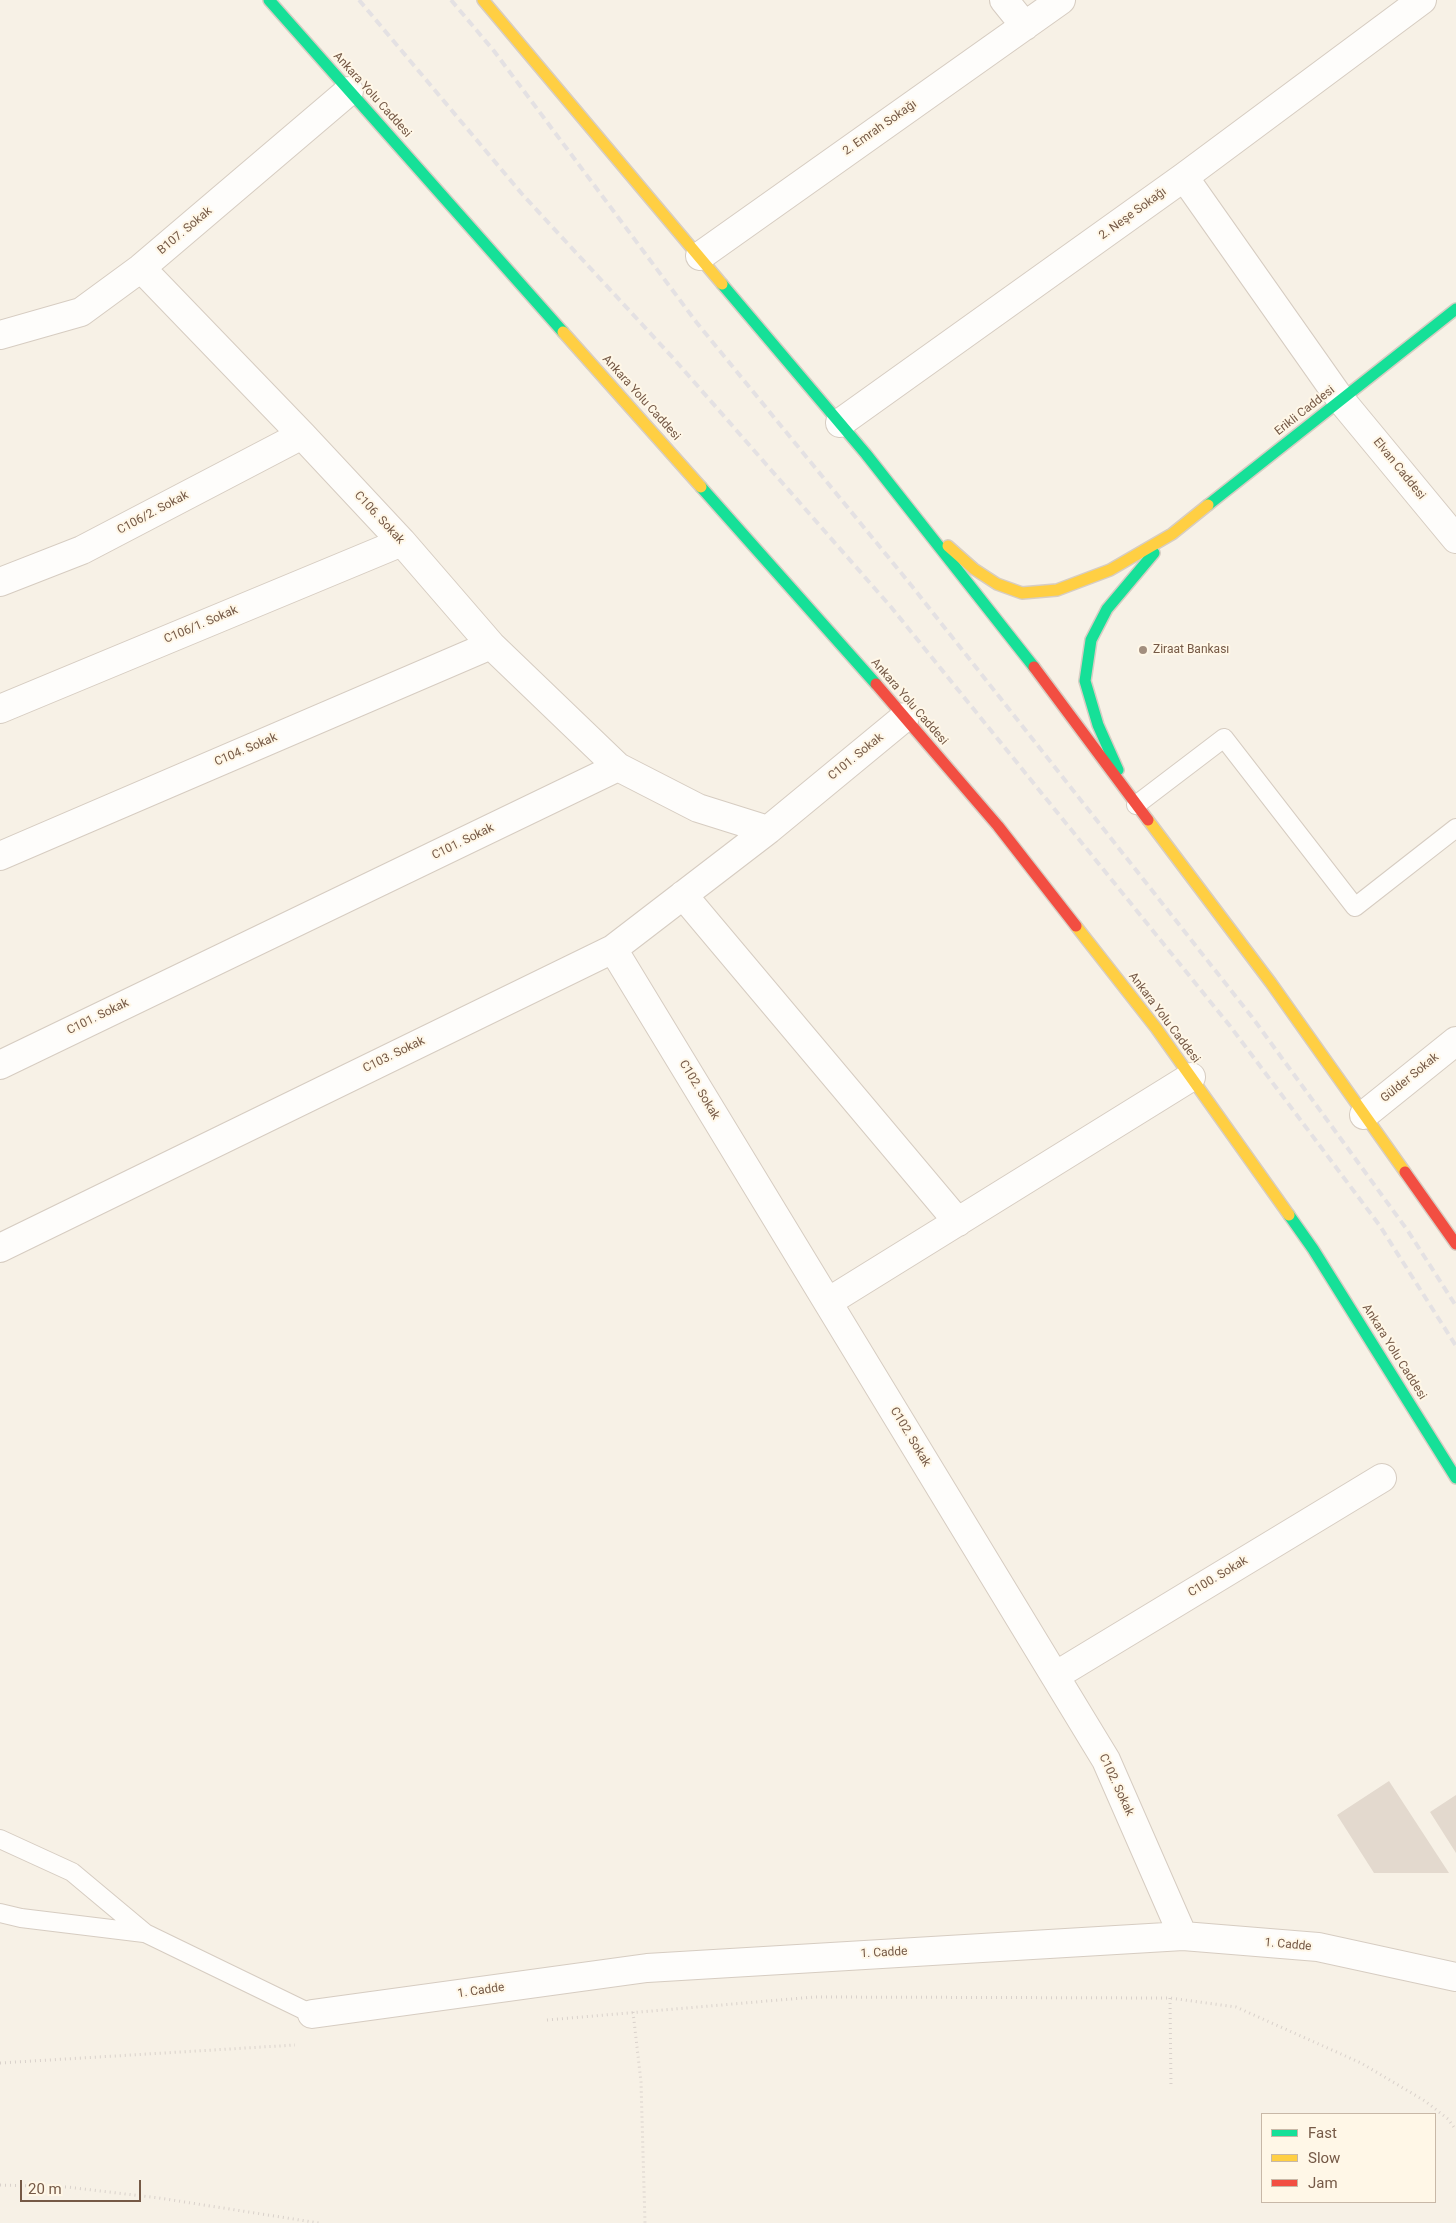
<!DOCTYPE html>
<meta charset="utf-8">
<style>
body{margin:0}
#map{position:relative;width:1456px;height:2223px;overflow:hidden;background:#f7f1e6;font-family:Roboto,sans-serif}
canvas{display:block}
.legend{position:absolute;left:1261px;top:2113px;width:175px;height:90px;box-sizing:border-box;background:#fff7e7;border:1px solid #c8b8a7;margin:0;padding:6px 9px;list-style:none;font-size:15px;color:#755946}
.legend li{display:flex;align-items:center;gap:10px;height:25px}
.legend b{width:25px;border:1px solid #c8b8a7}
.scale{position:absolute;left:20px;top:2180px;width:121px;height:22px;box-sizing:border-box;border:2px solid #755946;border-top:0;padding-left:6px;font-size:15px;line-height:18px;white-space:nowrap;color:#755946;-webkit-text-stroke:4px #fff7e7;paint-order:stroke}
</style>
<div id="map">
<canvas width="1456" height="2223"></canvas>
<ul class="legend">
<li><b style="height:6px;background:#16e098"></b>Fast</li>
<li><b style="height:6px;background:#ffcf43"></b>Slow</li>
<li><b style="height:6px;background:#f24e42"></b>Jam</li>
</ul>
<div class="scale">20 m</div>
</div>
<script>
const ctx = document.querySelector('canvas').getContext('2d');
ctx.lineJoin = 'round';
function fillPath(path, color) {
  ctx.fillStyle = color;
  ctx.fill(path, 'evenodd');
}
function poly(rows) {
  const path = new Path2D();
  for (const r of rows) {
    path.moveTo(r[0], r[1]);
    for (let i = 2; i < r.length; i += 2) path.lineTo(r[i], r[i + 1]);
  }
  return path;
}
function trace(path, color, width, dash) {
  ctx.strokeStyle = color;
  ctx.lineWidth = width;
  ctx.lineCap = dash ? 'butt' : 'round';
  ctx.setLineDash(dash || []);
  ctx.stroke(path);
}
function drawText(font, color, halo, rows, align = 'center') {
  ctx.font = font + ' Roboto,sans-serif';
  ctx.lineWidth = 4;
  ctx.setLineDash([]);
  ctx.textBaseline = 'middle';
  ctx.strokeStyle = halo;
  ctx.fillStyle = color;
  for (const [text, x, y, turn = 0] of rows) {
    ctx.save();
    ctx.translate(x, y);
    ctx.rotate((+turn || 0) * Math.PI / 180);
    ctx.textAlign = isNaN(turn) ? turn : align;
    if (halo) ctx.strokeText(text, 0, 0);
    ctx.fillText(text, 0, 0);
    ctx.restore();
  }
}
fillPath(poly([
 [1389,1781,1449,1873,1374,1873,1337,1815],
 [1456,1795,1456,1853,1430,1812]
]), '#e3d9ce');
const lane = poly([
 [1136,805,1224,738,1355,907,1456,828],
 [0,1839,72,1872,145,1933,312,2014],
 [0,1913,21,1918,144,1933]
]);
const street = poly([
 [1004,0,1025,26],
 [1184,177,1341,400,1456,539],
 [700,256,1061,0],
 [141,268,302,435,402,542,491,645,618,767],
 [0,335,81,312,141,268,349,91],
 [840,423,1184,177,1422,0],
 [0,582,82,550,302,435],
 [0,709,402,542],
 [0,856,491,645],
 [683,895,958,1222],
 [613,949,1106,1760,1183,1936],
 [0,1065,618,767,698,808,768,830,905,717],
 [1364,1115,1456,1041],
 [0,1248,613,949,768,830],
 [828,1302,1191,1077],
 [1055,1676,1382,1478],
 [312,2014,647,1968,1183,1936,1318,1947,1456,1977]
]);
const fast = poly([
 [269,0,563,332],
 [722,284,866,454,1034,667],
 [701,487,876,684],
 [1208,505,1456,309],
 [1118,770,1098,725,1085,681,1091,640,1107,609,1154,553],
 [1289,1215,1313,1249,1456,1478]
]);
const slow = poly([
 [483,0,722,284],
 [563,332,701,487],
 [948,546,974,569,997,584,1022,593,1057,590,1110,570,1172,534,1208,505],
 [1148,820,1271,983,1405,1172],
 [1076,926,1156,1028,1289,1215]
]);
const jam = poly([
 [1034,667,1148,820],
 [876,684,998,826,1076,926],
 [1405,1172,1456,1244]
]);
trace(lane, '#d6ccc1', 20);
trace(street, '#d6ccc1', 30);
trace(fast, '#d7cdc3', 14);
trace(slow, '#d7cdc3', 14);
trace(jam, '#d7cdc3', 14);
trace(poly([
 [1170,1998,1171,2087],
 [633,2012,641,2082,645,2223],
 [547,2020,814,1997,1170,1998,1236,2007,1361,2063,1425,2101,1448,2119,1456,2130],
 [0,2063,295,2045],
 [0,2185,67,2187,159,2198,319,2223]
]), '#d9d1cb', 3, [1, 4]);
trace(lane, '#fefdfb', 18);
trace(street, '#fefdfb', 28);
trace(fast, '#16e098', 11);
trace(slow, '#ffcf43', 11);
trace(jam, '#f24e42', 11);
trace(poly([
 [359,0,522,194,674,359,891,607,1230,1026,1380,1226,1456,1346],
 [451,0,494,51,697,323,911,585,1252,1017,1408,1231,1456,1306]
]), '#e4e1e3', 4, [8, 5]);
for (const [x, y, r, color] of [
 [1143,650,5,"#a28e7e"]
]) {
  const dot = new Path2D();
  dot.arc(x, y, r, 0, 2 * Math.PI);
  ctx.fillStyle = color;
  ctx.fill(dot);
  trace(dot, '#fff7e7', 2);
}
drawText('12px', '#755946', '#fff7e7', [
 ["Ankara Yolu Caddesi",372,95,48],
 ["2. Emrah Sokağı",880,128,-35],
 ["2. Neşe Sokağı",1133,214,-36],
 ["B107. Sokak",185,231,-40],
 ["Ankara Yolu Caddesi",641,398,48],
 ["Erikli Caddesi",1305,411,-38],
 ["Elvan Caddesi",1399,469,51],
 ["C106/2. Sokak",153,513,-28],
 ["C106. Sokak",379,518,47],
 ["C106/1. Sokak",201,625,-23],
 ["Ankara Yolu Caddesi",909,702,49],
 ["C104. Sokak",246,750,-23],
 ["C101. Sokak",856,757,-39],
 ["C101. Sokak",463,842,-26],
 ["C101. Sokak",98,1017,-26],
 ["Ankara Yolu Caddesi",1164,1018,53],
 ["C103. Sokak",394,1055,-26],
 ["Gülder Sokak",1410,1078,-39],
 ["C102. Sokak",699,1090,59],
 ["Ankara Yolu Caddesi",1394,1352,58],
 ["C102. Sokak",910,1437,59],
 ["C100. Sokak",1218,1577,-31],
 ["C102. Sokak",1116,1785,65],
 ["1. Cadde",1288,1945,5],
 ["1. Cadde",884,1953,-3],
 ["1. Cadde",481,1991,-8]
]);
drawText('12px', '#755946', '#fff7e7', [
 ["Ziraat Bankası",1153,650]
], 'left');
</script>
